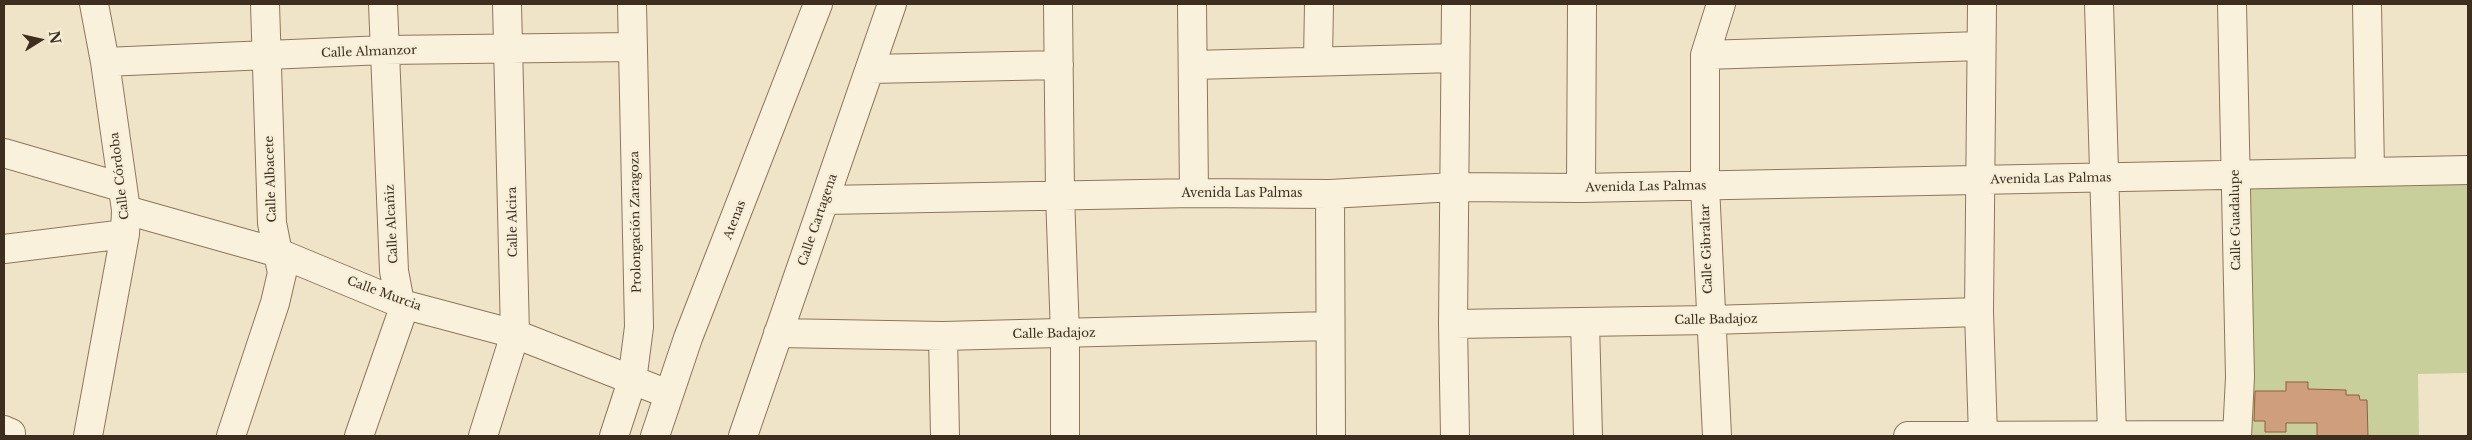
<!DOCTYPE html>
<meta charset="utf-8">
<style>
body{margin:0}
#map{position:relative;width:2472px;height:440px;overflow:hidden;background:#f0e4c8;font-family:"Libre Baskerville",serif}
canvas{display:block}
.frame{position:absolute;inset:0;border:5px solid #3d2e20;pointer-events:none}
.north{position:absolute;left:15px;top:15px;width:50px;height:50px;-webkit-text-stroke:4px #f7eed8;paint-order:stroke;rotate:80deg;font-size:14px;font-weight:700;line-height:20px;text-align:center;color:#3d2e20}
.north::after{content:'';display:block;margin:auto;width:18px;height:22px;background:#3d2e20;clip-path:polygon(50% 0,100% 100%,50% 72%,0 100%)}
</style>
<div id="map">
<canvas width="2472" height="440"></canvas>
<div class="frame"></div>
<div class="north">N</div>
</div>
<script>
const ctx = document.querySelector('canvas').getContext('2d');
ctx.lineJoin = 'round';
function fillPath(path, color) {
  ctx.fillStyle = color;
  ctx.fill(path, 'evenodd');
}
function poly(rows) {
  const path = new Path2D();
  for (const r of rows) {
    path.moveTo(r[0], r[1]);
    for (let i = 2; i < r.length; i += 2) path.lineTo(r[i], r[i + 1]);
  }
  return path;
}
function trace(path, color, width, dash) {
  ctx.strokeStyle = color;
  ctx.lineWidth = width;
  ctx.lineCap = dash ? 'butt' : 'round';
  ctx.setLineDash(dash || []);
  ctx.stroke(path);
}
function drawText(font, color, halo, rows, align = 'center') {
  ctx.font = font + ' "Libre Baskerville",serif';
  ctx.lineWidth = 4.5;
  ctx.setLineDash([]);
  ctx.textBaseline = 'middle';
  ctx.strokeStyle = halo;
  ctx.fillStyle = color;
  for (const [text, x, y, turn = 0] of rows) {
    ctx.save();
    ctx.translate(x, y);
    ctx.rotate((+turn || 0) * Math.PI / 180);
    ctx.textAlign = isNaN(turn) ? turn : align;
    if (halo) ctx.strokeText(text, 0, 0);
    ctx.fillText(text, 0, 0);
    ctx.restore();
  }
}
fillPath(poly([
 [2468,172,2468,373,2418,374,2419,436,2236,436,2235,176]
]), '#c9cf9b');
const building = poly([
 [2286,382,2308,382,2308,389,2346,390,2346,395,2359,395,2360,400,2367,400,2368,436,2317,436,2317,423,2286,423,2286,432,2265,432,2265,421,2254,421,2255,391,2286,391,2286,382]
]);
fillPath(building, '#cf9f7d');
trace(building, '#8d5f41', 1);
const minor = poly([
 [1058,4,1060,195,1065,334,1065,436],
 [1192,4,1194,193],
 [1982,4,1979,312,1983,436],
 [2099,4,2112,435],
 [2232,4,2240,377,2237,436],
 [2367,4,2370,172],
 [1705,55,1980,46],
 [1318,60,1319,4],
 [105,62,384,50,633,47],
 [1193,65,1455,58],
 [870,69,1059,65],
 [4,153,121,187],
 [1581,188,1582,4],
 [1330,194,1331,436],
 [825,200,1194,193,1330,194,1454,187,1581,188,2468,170],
 [126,210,279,253,402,304,515,334,668,394],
 [4,249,125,234],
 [1585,322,1588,436],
 [1453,324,1710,320,1979,312],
 [778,333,943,336,1329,326],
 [943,336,945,436],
 [4,430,11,433],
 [88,436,125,234,126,210,105,62,94,4],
 [231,436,275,303,282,273,272,223,265,4],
 [359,436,402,313,394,271,383,4],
 [483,436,515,334,507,4],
 [614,436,632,381,639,327,632,4],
 [655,436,688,338,818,4],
 [743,436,892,4],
 [1455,436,1453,324,1456,4],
 [1717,436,1705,186,1705,55,1721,4],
 [1908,436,2237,435]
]);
trace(minor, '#8d765c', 30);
trace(minor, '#faf1dc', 28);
drawText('12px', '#3d2e20', '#f7eed8', [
 ["Calle Almanzor",369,52,-2],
 ["Calle Córdoba",120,176,-97],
 ["Calle Albacete",271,179,-92],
 ["Avenida Las Palmas",2051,179,-1],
 ["Avenida Las Palmas",1646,187,-1],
 ["Avenida Las Palmas",1242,194],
 ["Atenas",735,220,-69],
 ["Calle Cartagena",818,220,-71],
 ["Calle Guadalupe",2236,220,-91],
 ["Calle Alcira",513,222,-91],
 ["Prolongación Zaragoza",636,222,-91],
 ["Calle Alcañiz",392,224,-93],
 ["Calle Gibraltar",1707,249,-92],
 ["Calle Murcia",384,294,20],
 ["Calle Badajoz",1716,320,-1],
 ["Calle Badajoz",1054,334,-1]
]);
</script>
